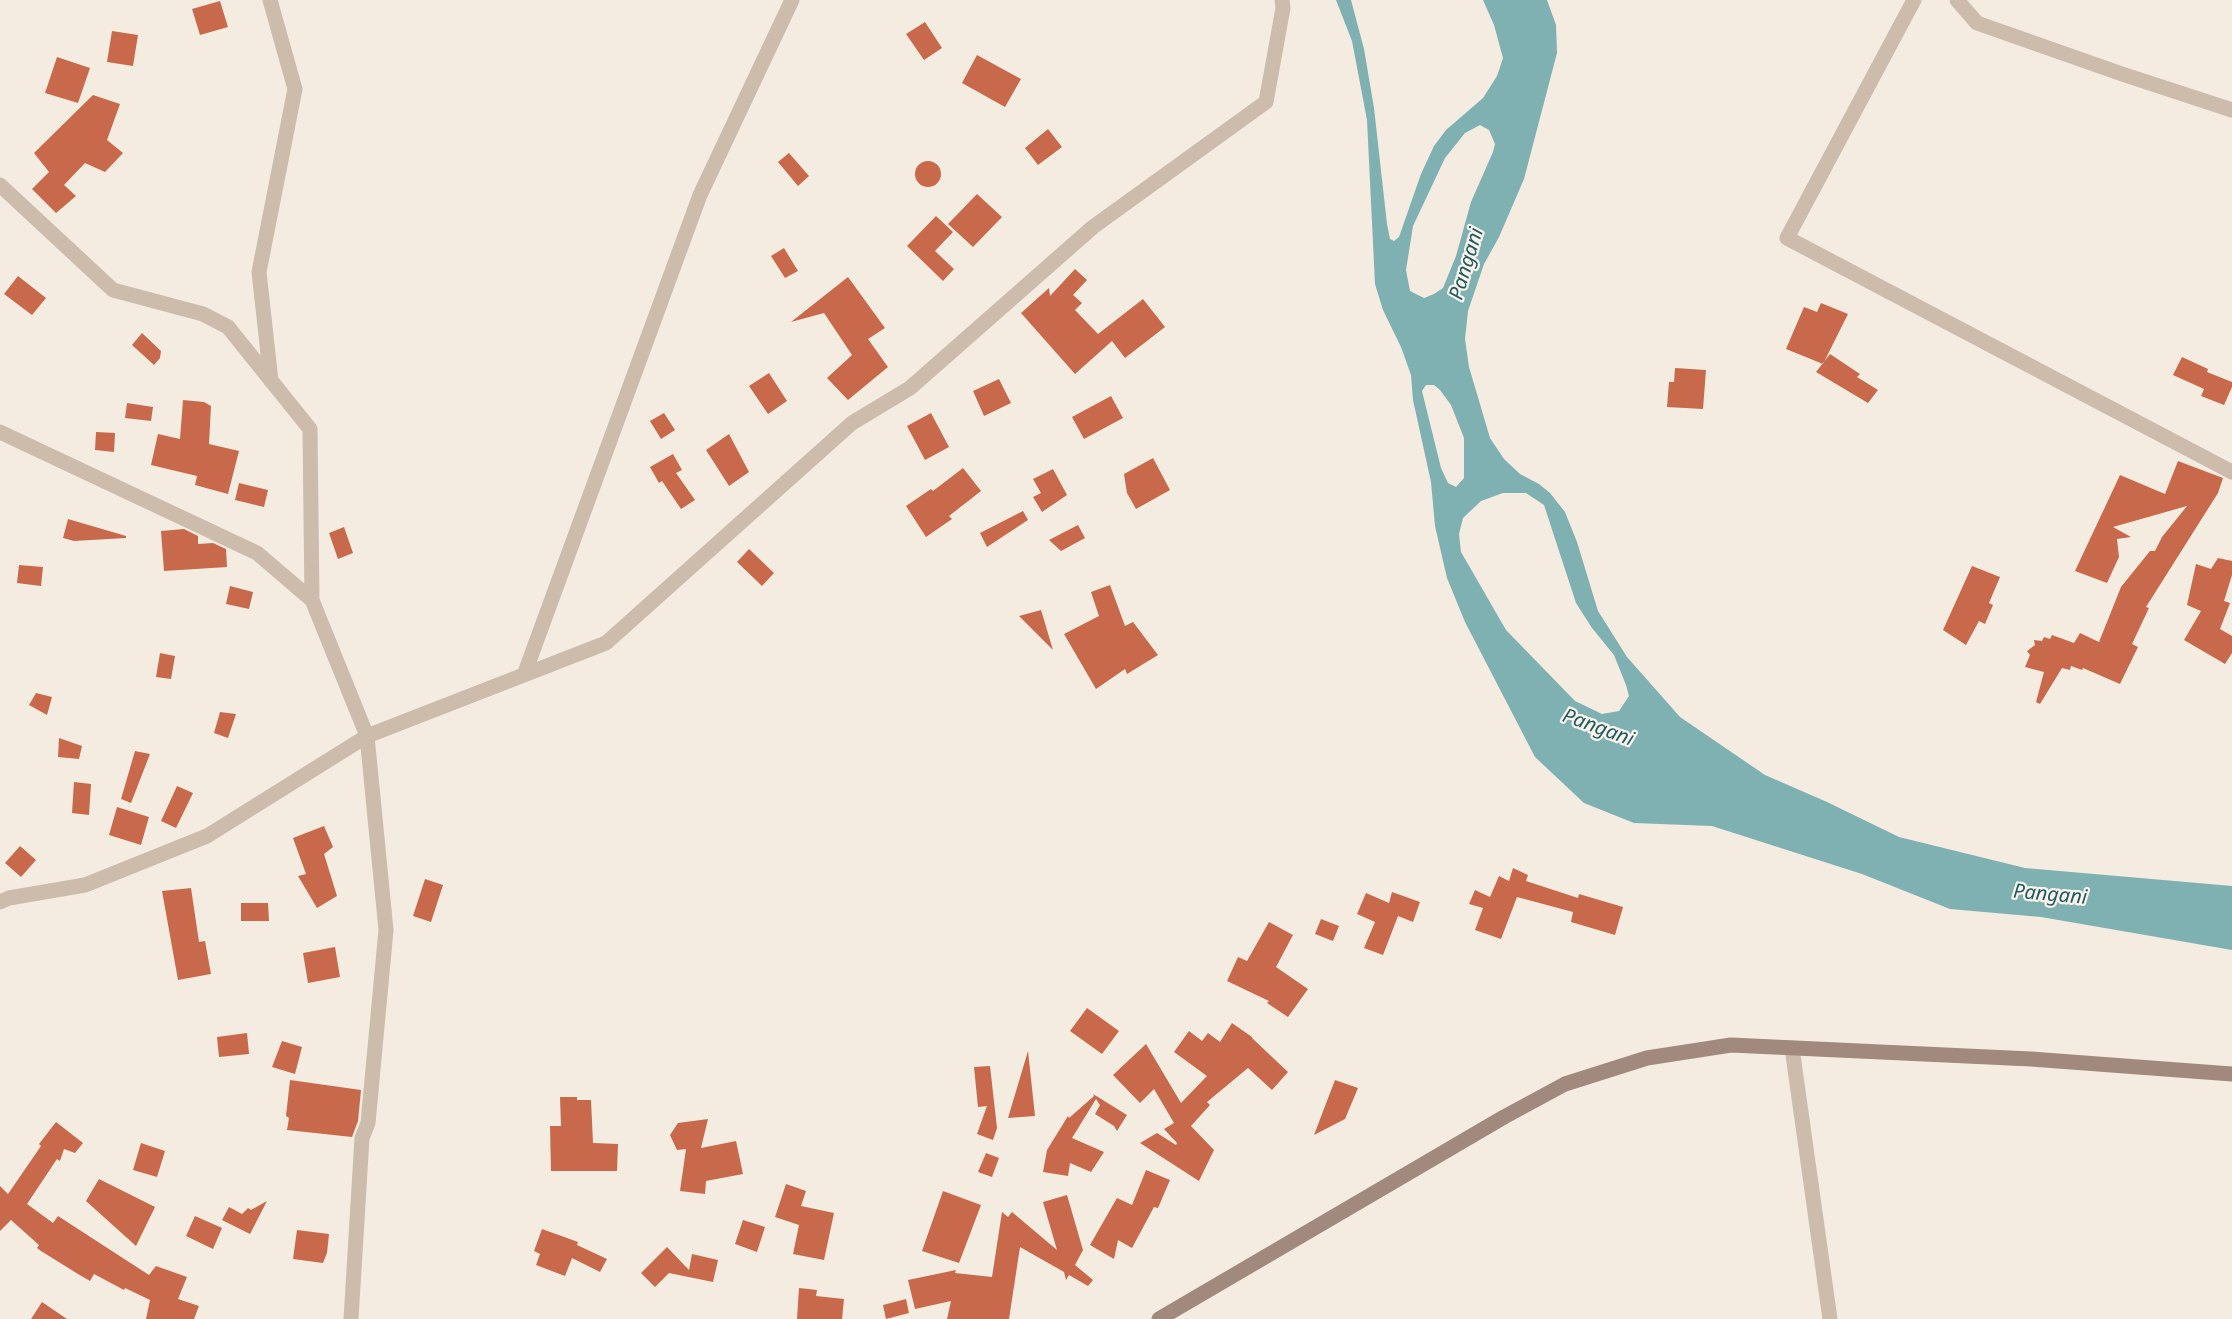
<!DOCTYPE html>
<style>
body{margin:0}
canvas{display:block;background:#f4ebe1}
</style>
<canvas width="2232" height="1319"></canvas>
<script>
const ctx = document.querySelector('canvas').getContext('2d');
ctx.lineJoin = 'round';
function fillPath(path, color) {
  ctx.fillStyle = color;
  ctx.fill(path, 'evenodd');
}
function poly(rows) {
  const path = new Path2D();
  for (const r of rows) {
    if (r.length === 3) {
      path.moveTo(r[0] + r[2], r[1]);
      path.arc(r[0], r[1], r[2], 0, 2 * Math.PI);
      continue;
    }
    path.moveTo(r[0], r[1]);
    for (let i = 2; i < r.length; i += 2) path.lineTo(r[i], r[i + 1]);
  }
  return path;
}
function trace(path, color, width, dash) {
  ctx.strokeStyle = color;
  ctx.lineWidth = width;
  ctx.lineCap = dash ? 'butt' : 'round';
  ctx.setLineDash(dash || []);
  ctx.stroke(path);
}
function drawText(font, color, halo, rows, align = 'center') {
  ctx.font = font + ' "Noto Sans",sans-serif';
  ctx.lineWidth = 4.5;
  ctx.setLineDash([]);
  ctx.textBaseline = 'middle';
  ctx.strokeStyle = halo;
  ctx.fillStyle = color;
  for (const [text, x, y, turn = 0] of rows) {
    ctx.save();
    ctx.translate(x, y);
    ctx.rotate((+turn || 0) * Math.PI / 180);
    ctx.textAlign = isNaN(turn) ? turn : align;
    if (halo) ctx.strokeText(text, 0, 0);
    ctx.fillText(text, 0, 0);
    ctx.restore();
  }
}
fillPath(poly([
 [1336,0,1351,0,1364,49,1374,108,1387,224,1390,239,1394,241,1399,237,1421,174,1434,146,1446,130,1483,98,1497,76,1503,58,1494,25,1483,0,1547,0,1556,25,1557,53,1524,179,1499,237,1484,264,1468,311,1465,339,1469,367,1490,438,1504,459,1520,474,1539,484,1550,493,1565,512,1577,542,1598,611,1627,657,1680,717,1765,775,1827,802,1899,837,2025,868,2232,886,2232,950,2041,917,1950,909,1862,874,1712,826,1634,823,1584,803,1535,757,1465,622,1447,578,1435,526,1431,482,1413,400,1411,375,1401,347,1383,310,1375,284,1367,120,1352,41],
 [1480,125,1489,130,1495,144,1493,152,1471,202,1456,256,1443,288,1434,294,1424,298,1410,291,1406,270,1413,226,1445,158,1465,133],
 [1426,385,1434,385,1440,390,1451,405,1464,438,1464,478,1456,487,1448,483,1441,468,1422,391],
 [1503,493,1526,493,1544,505,1576,603,1592,628,1614,655,1626,685,1629,696,1619,711,1602,714,1575,701,1506,630,1461,552,1459,534,1463,518,1481,501]
]), '#7fb0b2');
fillPath(poly([
 [220,1,228,27,200,35,192,9],
 [925,22,942,48,924,60,906,34],
 [112,31,138,35,133,66,107,62],
 [977,55,1021,79,1005,107,962,83],
 [57,57,90,68,78,103,45,93],
 [93,95,120,104,107,140,123,153,105,172,85,163,64,185,76,196,56,213,32,189,49,172,34,153],
 [1048,129,1062,147,1038,165,1025,148],
 [789,153,809,176,798,186,778,162],
 [928,174,13],
 [977,194,1002,217,973,247,948,224],
 [936,216,953,232,935,251,954,269,943,281,907,246],
 [784,248,798,271,785,278,771,256],
 [1075,269,1087,280,1073,295,1082,303,1075,310,1098,334,1143,299,1165,327,1125,358,1112,341,1075,374,1021,313,1049,288,1050,296],
 [18,276,46,298,32,315,4,294],
 [848,277,885,328,868,339,888,367,848,400,827,378,852,355,824,313,791,322],
 [1821,303,1848,314,1823,364,1786,349,1804,307,1817,312],
 [142,333,161,351,160,358,154,365,132,345],
 [1830,354,1860,374,1857,377,1878,390,1868,403,1816,372],
 [2182,357,2208,369,2207,372,2232,382,2232,387,2224,405,2201,396,2204,389,2173,375],
 [1675,368,1706,370,1703,409,1667,407,1669,382,1674,382],
 [769,373,787,401,768,414,749,386],
 [999,379,1011,403,984,416,973,391],
 [1111,396,1123,418,1084,439,1072,417],
 [183,400,204,402,211,406,209,444,239,451,228,494,195,485,197,476,151,465,158,434,180,439],
 [127,403,153,407,151,421,125,418],
 [664,413,675,430,661,439,650,421],
 [931,413,949,447,925,460,907,426],
 [96,432,115,433,114,452,95,450],
 [729,434,749,472,729,486,706,450],
 [673,454,682,470,676,473,695,500,681,509,662,481,659,483,650,467],
 [1153,458,1170,490,1136,509,1127,493,1124,474],
 [2178,461,2223,478,2218,493,2146,607,2149,608,2132,644,2138,647,2120,684,2083,668,2082,670,2071,666,2070,670,2062,668,2040,704,2036,702,2044,672,2025,667,2030,655,2027,651,2035,645,2034,640,2042,641,2044,637,2050,639,2052,635,2074,643,2080,633,2099,642,2121,587,2150,551,2155,551,2162,537,2187,506,2113,527,2131,537,2117,539,2119,557,2107,583,2075,571,2120,475,2165,494],
 [963,468,981,491,949,516,952,519,926,537,906,506,931,489,933,491],
 [1053,469,1067,495,1042,512,1033,497,1041,493,1033,479],
 [239,483,268,490,264,507,235,500],
 [1023,511,1028,520,987,547,980,533],
 [68,519,126,536,126,538,74,541,63,538],
 [1078,525,1085,538,1061,551,1049,540],
 [344,527,353,553,338,559,329,533],
 [184,529,198,536,198,544,213,543,226,549,227,567,164,571,161,531],
 [749,549,774,573,762,586,737,562],
 [2218,558,2232,561,2232,575,2224,601,2230,603,2220,629,2232,636,2232,653,2225,664,2184,640,2201,611,2187,605,2196,564,2211,569],
 [19,565,43,567,41,586,17,583],
 [1972,566,2000,577,1989,603,1993,605,1985,624,1979,621,1966,645,1943,630],
 [1110,585,1125,626,1133,622,1158,655,1127,674,1125,669,1096,689,1064,634,1099,616,1091,592],
 [230,586,253,592,249,609,226,604],
 [1041,610,1053,650,1019,616],
 [160,653,175,656,171,679,156,677],
 [36,693,52,697,47,715,29,705],
 [220,712,236,714,228,738,214,733],
 [59,738,82,746,79,759,58,757],
 [135,751,150,754,131,803,121,799],
 [74,782,91,784,89,815,72,813],
 [177,786,193,793,176,828,161,821],
 [117,807,149,817,141,845,109,835],
 [324,826,333,847,324,854,337,896,317,908,298,876,306,874,293,838],
 [20,846,36,860,21,877,5,863],
 [1513,868,1528,875,1526,881,1578,898,1579,894,1623,907,1615,935,1571,922,1573,912,1517,897,1501,939,1475,930,1483,908,1469,904,1475,890,1490,897,1499,876,1509,881],
 [425,879,443,885,431,922,413,916],
 [191,888,199,942,205,941,211,974,178,980,162,891],
 [1392,892,1420,902,1413,922,1398,916,1383,955,1364,948,1375,922,1357,914,1366,893,1389,903],
 [241,903,268,903,269,921,241,921],
 [1321,919,1339,926,1333,941,1315,934],
 [1269,922,1293,935,1276,967,1308,989,1288,1017,1267,1003,1269,1001,1227,981,1238,957,1247,961],
 [335,947,340,977,308,983,303,953],
 [1087,1008,1119,1031,1102,1054,1070,1031],
 [1232,1023,1252,1037,1252,1038,1288,1072,1272,1090,1248,1068,1207,1102,1210,1105,1191,1126,1214,1150,1199,1181,1140,1143,1157,1133,1176,1145,1177,1143,1164,1129,1174,1123,1154,1089,1140,1103,1113,1075,1146,1044,1181,1103,1207,1076,1174,1052,1189,1031,1202,1041,1208,1033,1220,1042],
 [247,1033,249,1054,219,1057,217,1037],
 [282,1041,302,1047,295,1074,272,1067],
 [1028,1051,1035,1116,1008,1118],
 [990,1066,997,1128,993,1140,977,1134,987,1106,978,1107,974,1067],
 [290,1080,361,1090,358,1121,352,1137,287,1130,289,1118,286,1116],
 [1335,1080,1358,1088,1345,1119,1314,1135],
 [1093,1094,1127,1115,1117,1131,1114,1126,1095,1114,1100,1105,1096,1099,1072,1138,1104,1152,1091,1172,1070,1163,1068,1176,1043,1172,1047,1150,1068,1116,1069,1118,1094,1096],
 [560,1097,577,1097,577,1100,591,1100,593,1143,618,1144,617,1171,551,1171,550,1126,561,1126],
 [708,1119,701,1148,736,1141,743,1174,706,1181,705,1194,680,1191,686,1149,677,1150,670,1135,678,1123],
 [56,1122,83,1143,75,1153,64,1149,60,1161,57,1159,27,1204,53,1223,58,1216,149,1275,156,1266,187,1277,178,1299,199,1306,194,1319,146,1319,150,1300,125,1288,124,1290,94,1274,90,1281,78,1274,41,1251,37,1248,39,1245,11,1220,0,1231,0,1186,8,1194,41,1146,39,1144],
 [141,1143,165,1151,157,1177,133,1170],
 [986,1153,999,1158,992,1177,978,1172],
 [1146,1170,1170,1180,1158,1208,1154,1207,1132,1248,1118,1240,1114,1259,1090,1245,1117,1198,1132,1205],
 [99,1179,155,1207,136,1246,86,1201],
 [786,1184,806,1191,801,1206,834,1213,824,1260,793,1254,799,1225,775,1217],
 [943,1191,981,1205,959,1263,922,1251],
 [1067,1195,1083,1250,1075,1265,1093,1280,1088,1286,1069,1275,1066,1280,1064,1272,1020,1247,1009,1319,947,1319,951,1301,915,1309,908,1280,956,1270,955,1273,992,1277,1002,1212,1008,1217,1012,1212,1057,1250,1043,1202],
 [267,1201,250,1234,222,1220,229,1207,242,1214,248,1208,251,1210],
 [195,1216,222,1228,213,1249,186,1236],
 [743,1220,765,1227,757,1252,735,1244],
 [542,1229,578,1242,577,1245,607,1259,600,1272,572,1258,565,1276,536,1265,540,1254,534,1251],
 [297,1230,329,1234,327,1253,323,1263,293,1259],
 [667,1247,689,1270,692,1254,718,1260,713,1282,669,1273,655,1287,641,1273],
 [799,1288,817,1290,816,1296,844,1299,842,1319,797,1319],
 [906,1299,909,1313,886,1319,883,1305],
 [42,1302,67,1319,31,1319]
]), '#c8694b');
trace(poly([
 [270,0,295,89,259,272,271,381],
 [1914,0,1787,238,2232,472],
 [1957,0,1977,23,2122,74,2232,110],
 [0,185,113,290,203,314,228,327,310,429,312,600],
 [0,432,257,553,312,600,367,736,386,930,368,1123,362,1138,351,1319],
 [524,675,700,195,792,0],
 [0,902,9,898,85,885,207,836,367,736,606,643,852,423,910,388,1093,227,1266,102,1283,8,1282,0],
 [1792,1048,1830,1319]
]), '#cdbbac', 15);
trace(poly([
 [1159,1319,1504,1117,1565,1084,1647,1058,1731,1045,2031,1059,2232,1074]
]), '#a18a7d', 15);
drawText('italic 20px', '#1f5a5e', '#fbf5ee', [
 ["Pangani",1467,264,-73],
 ["Pangani",1598,728,20],
 ["Pangani",2050,895,5]
]);
</script>
